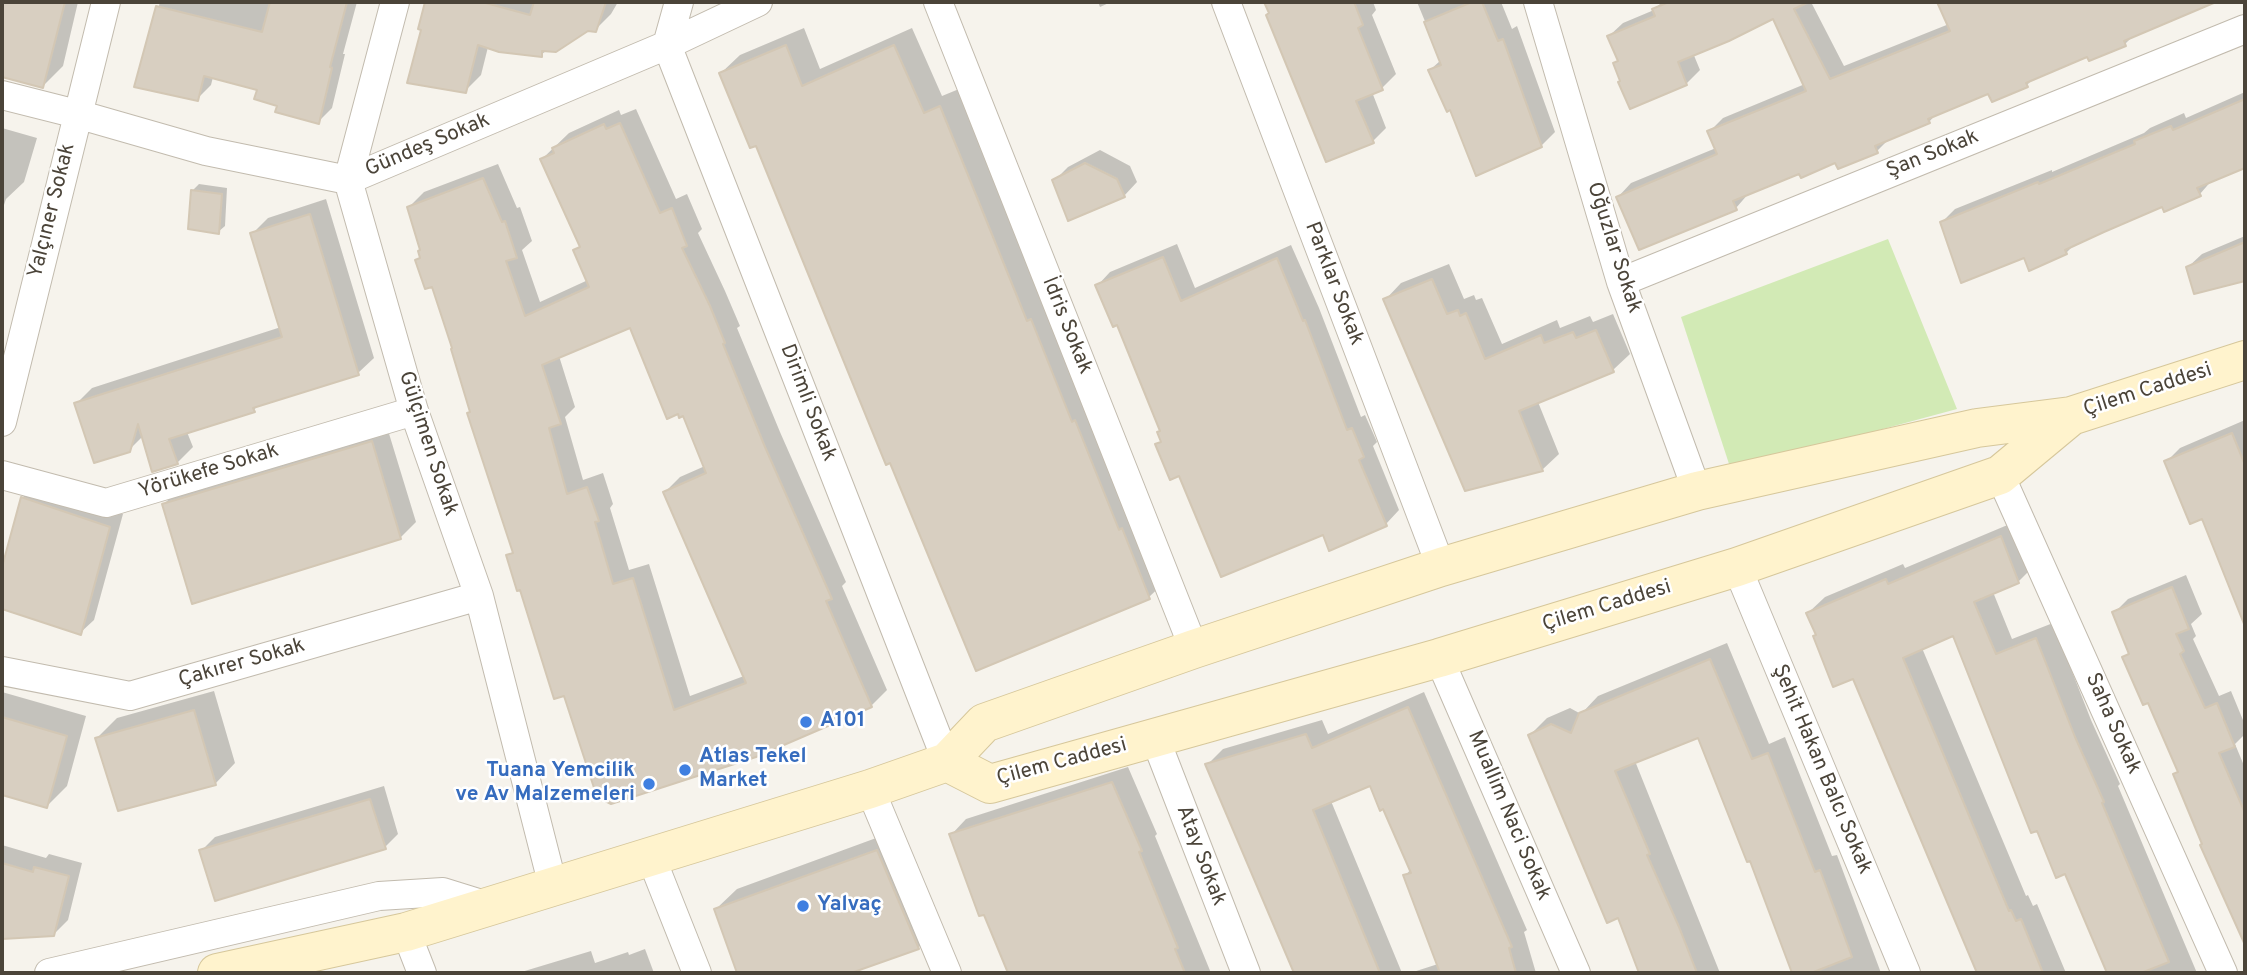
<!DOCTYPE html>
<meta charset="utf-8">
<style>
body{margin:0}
#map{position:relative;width:2247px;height:975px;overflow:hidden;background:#f6f3ec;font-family:Overpass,sans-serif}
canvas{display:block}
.frame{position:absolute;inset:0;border:4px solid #4b4439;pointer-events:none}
</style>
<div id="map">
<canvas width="2247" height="975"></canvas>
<div class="frame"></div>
</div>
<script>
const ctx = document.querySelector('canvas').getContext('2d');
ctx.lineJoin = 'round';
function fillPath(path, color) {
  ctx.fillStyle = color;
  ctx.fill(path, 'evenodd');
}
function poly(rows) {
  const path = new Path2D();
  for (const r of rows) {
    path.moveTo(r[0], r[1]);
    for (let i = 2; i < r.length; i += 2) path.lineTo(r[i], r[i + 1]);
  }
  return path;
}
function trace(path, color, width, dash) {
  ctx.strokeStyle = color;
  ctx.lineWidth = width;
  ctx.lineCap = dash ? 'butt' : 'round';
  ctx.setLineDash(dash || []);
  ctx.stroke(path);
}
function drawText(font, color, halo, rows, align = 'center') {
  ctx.font = font + ' Overpass,sans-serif';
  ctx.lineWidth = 5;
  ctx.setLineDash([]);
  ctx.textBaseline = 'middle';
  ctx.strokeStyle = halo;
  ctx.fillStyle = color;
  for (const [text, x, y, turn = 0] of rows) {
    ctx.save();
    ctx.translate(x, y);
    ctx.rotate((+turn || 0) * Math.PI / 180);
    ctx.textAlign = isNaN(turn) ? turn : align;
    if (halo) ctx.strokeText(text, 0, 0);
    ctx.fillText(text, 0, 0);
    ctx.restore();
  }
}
fillPath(poly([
 [1888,239,1957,409,1731,470,1681,317]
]), '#d2eab5');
fillPath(poly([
 [2,2,78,2,63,66,43,86,2,76],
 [160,2,357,2,343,54,345,54,332,108,318,122,279,104,259,89,213,77,211,85,197,99,136,86],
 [427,2,618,2,611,14,595,30,588,29,547,50,541,55,488,47,481,75,465,91,423,29,420,28],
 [1098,2,1111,2,1100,7],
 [1266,2,1373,2,1376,10,1372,15,1396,74,1382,88,1372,92,1386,128,1373,141,1271,12],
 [1417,2,1501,2,1512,29,1517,26,1555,132,1541,146,1451,108,1430,70,1441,60],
 [1662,2,1811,2,1844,66,1949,24,1939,2,2213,2,2135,34,2125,44,2090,59,2088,54,2035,77,2027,85,1989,91,1937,113,1929,122,1890,138,1877,151,1800,172,1749,193,1736,208,1618,197,1631,183,1716,148,1709,132,1723,118,1805,84,1774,17,1693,53,1700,70,1686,84,1615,64,1619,59,1609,36,1623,23,1654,10],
 [804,28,820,69,912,28,942,96,959,89,1168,579,1149,597,977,668,757,144,721,73,740,55],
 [2245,92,2245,167,2213,179,2200,194,2163,205,2075,244,2066,253,2025,256,1942,222,1955,209,2052,170,2052,172,2144,133,2150,128,2184,113,2186,118],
 [636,109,676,199,687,194,702,229,698,233,725,291,740,326,737,328,780,432,846,582,842,586,887,690,871,706,755,755,566,694,508,556,514,550,433,285,417,261,421,256,422,249,409,207,424,192,498,164,517,208,520,207,532,241,522,250,540,302,588,280,575,251,581,245,542,159,569,133,619,110,621,115],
 [631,326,684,414,705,466,680,477,665,492,744,676,690,696,649,564,629,570,610,508,613,504,603,473,583,480,565,417,575,407,559,356],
 [2,128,37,138,24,182,6,199,2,211],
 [1100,150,1130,166,1137,182,1124,196,1054,181,1068,167],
 [199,184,227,188,225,226,218,232,193,190],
 [326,199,374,358,358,373,259,404,254,410,187,432,193,447,177,463,143,436,129,450,76,404,92,388,281,327,252,234,268,218],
 [2245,236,2245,279,2195,292,2188,267,2202,254],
 [1177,244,1195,288,1291,245,1319,308,1361,417,1365,415,1377,442,1373,446,1399,510,1386,524,1324,532,1180,474,1157,445,1162,440,1162,430,1118,323,1097,286,1110,272],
 [1449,264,1464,299,1474,295,1476,300,1482,298,1502,344,1557,320,1560,328,1590,316,1593,322,1613,314,1630,354,1613,370,1538,402,1559,454,1542,470,1385,300,1401,283],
 [2245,420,2245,605,2244,603,2238,605,2203,517,2166,462,2180,448],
 [387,427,416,522,400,538,164,504,179,489],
 [36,484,123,514,94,620,80,633,2,607,2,575,22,498],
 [2017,521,2035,565,2018,582,1993,592,2012,639,2053,623,2091,720,2120,784,2118,786,2197,973,2109,973,2066,872,1954,633,1922,648,2026,896,2028,895,2033,906,2037,904,2066,973,1979,973,1854,677,1817,634,1808,613,1825,597,1903,564,1905,568],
 [2186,575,2202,614,2191,624,2196,636,2193,639,2219,696,2231,691,2245,725,2245,734,2235,744,2245,768,2245,930,2241,931,2175,775,2179,771,2149,700,2124,658,2130,651,2114,613,2128,599],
 [1727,643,1769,744,1785,737,1832,856,1837,855,1881,973,1794,973,1751,858,1699,736,1635,761,1720,973,1640,973,1619,916,1530,735,1547,718,1570,708,1581,714,1598,696],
 [214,691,235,763,215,784,97,738,117,718],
 [2,692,86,716,67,786,47,806,2,793],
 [1424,692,1527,930,1524,932,1536,973,1410,973,1438,964,1405,876,1411,869,1384,807,1371,784,1331,801,1402,973,1295,973,1207,765,1223,749,1322,720,1328,734],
 [1128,767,1157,834,1155,836,1211,973,1014,973,951,835,966,819],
 [384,786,398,834,385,847,201,851,215,837],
 [898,830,938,927,918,948,846,973,739,973,716,909,737,889],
 [2,845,46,858,49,854,82,863,68,920,54,934,2,937],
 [645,949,654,973,518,973,591,951,595,963,628,952,629,955]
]), '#0003');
const building = poly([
 [2,2,65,2,43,88,2,77,2,2],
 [270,2,347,2,330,67,332,68,319,124,275,112,277,106,254,99,257,90,204,76,198,101,134,87,156,6,262,32,270,2],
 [425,2,482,2,530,15,534,2,606,2,596,32,588,31,556,52,542,51,542,57,499,52,478,45,466,93,407,83,421,30,418,29,425,2],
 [1264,2,1354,2,1363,25,1358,28,1383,90,1356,101,1374,143,1326,162,1266,15,1269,13,1264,2],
 [1472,2,1482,2,1498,41,1503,39,1542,147,1476,176,1450,110,1447,112,1428,70,1441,65,1424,22,1472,2],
 [1669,2,1809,2,1794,9,1830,79,1950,31,1937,2,2216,2,2124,41,2126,46,2089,61,2087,57,2026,83,2028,87,1992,102,1988,94,1928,119,1930,123,1875,146,1878,153,1838,169,1835,163,1801,178,1799,174,1733,201,1737,210,1639,250,1616,197,1717,154,1707,131,1806,91,1773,19,1729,41,1678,62,1687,85,1630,109,1618,82,1620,81,1613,63,1618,61,1607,36,1655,16,1652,9,1669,2],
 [786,45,802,86,894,45,924,113,940,106,1027,321,1031,319,1072,422,1075,420,1119,530,1122,528,1150,599,976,671,890,463,886,465,756,146,750,148,719,73,786,45],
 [2245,99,2245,168,2197,188,2201,196,2164,212,2162,207,2104,232,2065,250,2067,254,2029,271,2024,258,1961,283,1940,222,2038,182,2039,184,2135,144,2134,141,2171,126,2173,130,2245,99],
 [620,123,660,213,672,208,687,246,682,248,710,306,725,343,723,344,765,447,832,599,826,601,872,707,756,757,611,804,597,797,564,696,554,699,520,590,517,591,506,555,513,553,467,413,470,412,451,349,452,348,432,287,425,289,415,260,420,258,418,251,420,250,407,207,483,178,502,222,505,221,517,258,506,261,525,316,589,287,573,250,580,247,540,159,554,153,552,148,604,124,606,129,620,123],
 [630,328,667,419,678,414,679,418,683,416,706,473,663,492,746,683,674,710,633,578,613,584,595,522,599,521,587,487,567,494,549,428,561,424,542,365,630,328],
 [1085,163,1117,179,1125,197,1068,221,1052,180,1085,163],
 [191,190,222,194,219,234,188,229,191,190],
 [310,214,359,375,253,408,255,412,169,439,178,464,152,472,138,424,130,452,94,463,74,403,282,337,250,233,310,214],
 [2245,242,2245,281,2194,294,2186,267,2245,242],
 [1163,257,1181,301,1277,258,1303,321,1305,320,1347,430,1352,428,1364,457,1359,460,1387,526,1329,551,1323,535,1221,577,1179,476,1170,480,1155,444,1161,442,1157,432,1160,431,1117,325,1113,327,1095,285,1163,257],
 [1432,279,1447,314,1458,310,1460,316,1466,313,1485,359,1541,335,1544,343,1573,332,1576,338,1596,330,1614,372,1519,411,1543,471,1465,491,1383,299,1432,279],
 [2232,433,2245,465,2244,624,2202,519,2190,524,2164,461,2232,433],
 [372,441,401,539,192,604,162,504,372,441],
 [21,497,110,527,81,635,2,609,2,567,21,497],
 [2001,536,2019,583,1974,602,1996,654,2036,638,2075,737,2104,802,2102,803,2169,962,2141,973,2107,973,2065,874,2056,878,2037,831,2031,833,1953,636,1903,658,2009,911,2011,910,2016,921,2021,919,2043,973,1977,973,1853,679,1833,687,1813,636,1816,635,1806,613,1886,579,1888,584,2001,536],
 [2172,587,2189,629,2176,634,2184,651,2180,654,2205,708,2217,703,2235,747,2219,753,2245,813,2245,945,2200,845,2202,844,2173,774,2178,772,2148,703,2143,705,2122,657,2129,654,2112,612,2172,587],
 [1710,659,1752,759,1768,753,1815,872,1820,870,1852,957,1811,973,1792,973,1750,861,1747,862,1698,738,1615,771,1650,854,1647,855,1679,927,1697,973,1639,973,1618,918,1607,923,1528,735,1551,724,1571,733,1579,713,1710,659],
 [1408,707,1512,947,1509,948,1516,973,1440,973,1403,875,1411,873,1383,809,1380,811,1370,786,1313,810,1380,973,1294,973,1205,764,1306,734,1312,748,1408,707],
 [194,710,216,785,118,811,95,738,194,710],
 [2,717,67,736,47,808,2,795,2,717],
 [1112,782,1142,851,1139,852,1178,948,1175,949,1185,973,1008,973,984,915,979,916,949,834,1112,782],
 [370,799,386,849,215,901,199,850,370,799],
 [877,850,919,949,851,973,737,973,714,909,877,850],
 [2,863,33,872,34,867,69,876,54,936,2,939,2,863]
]);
fillPath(building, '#d8cfc1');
trace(building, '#d3c7b4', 2);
const street = poly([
 [395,2,348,180,414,411,479,596,553,886],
 [679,2,667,45,947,762],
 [938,2,1194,649],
 [1226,2,1441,567],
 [1538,2,1621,282,1697,491],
 [2,95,77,114,206,151,348,180,667,45,758,2],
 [1621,282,2245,29],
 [2,422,106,2],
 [2,475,106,503,414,411],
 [2000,475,2223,973],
 [1737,567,1906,973],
 [1439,658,1576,973],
 [2,671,130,696,479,596],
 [1155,738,1246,973],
 [870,789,947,973],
 [651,857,697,973],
 [406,932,422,973],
 [49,973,379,896,443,892,488,906]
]);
const secondary = poly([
 [947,762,990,784,1439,658,1737,567,2000,475,2071,416,2245,360],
 [217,973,406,932,870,789,947,762,984,723,1194,649,1441,567,1697,491,1977,428,2071,416]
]);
trace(street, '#c2bbae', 30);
trace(secondary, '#d6c79b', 40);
trace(street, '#fff', 28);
trace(secondary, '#fff3cd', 38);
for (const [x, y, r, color] of [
 [806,722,7,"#3f7fe0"],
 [685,770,7,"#3f7fe0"],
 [649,784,7,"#3f7fe0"],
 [803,906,7,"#3f7fe0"]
]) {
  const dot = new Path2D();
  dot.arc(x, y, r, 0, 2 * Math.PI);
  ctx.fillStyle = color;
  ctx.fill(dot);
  trace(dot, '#fff', 2.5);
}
drawText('21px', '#4b4439', '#fff', [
 ["Gündeş Sokak",428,146,-23],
 ["Şan Sokak",1933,155,-22],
 ["Yalçıner Sokak",53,211,-76],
 ["Oğuzlar Sokak",1613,248,72],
 ["Parklar Sokak",1333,284,69],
 ["İdris Sokak",1066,326,68],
 ["Çilem Caddesi",2148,391,-18],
 ["Dirimli Sokak",807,403,69],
 ["Gülçimen Sokak",427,444,72],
 ["Yörükefe Sokak",209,472,-17],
 ["Çilem Caddesi",1607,607,-17],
 ["Çakırer Sokak",242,664,-16],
 ["Saha Sokak",2112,724,66],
 ["Çilem Caddesi",1062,763,-15],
 ["Şehit Hakan Balcı Sokak",1821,770,67],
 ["Muallim Naci Sokak",1508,816,67],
 ["Atay Sokak",1200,856,69]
]);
drawText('bold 21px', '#366cbe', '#fff', [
 ["A101",820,722],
 ["Atlas Tekel",699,758],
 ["Market",699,782],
 ["Tuana Yemcilik",635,772,"right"],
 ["ve Av Malzemeleri",635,796,"right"],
 ["Yalvaç",817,906]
], 'left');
</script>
